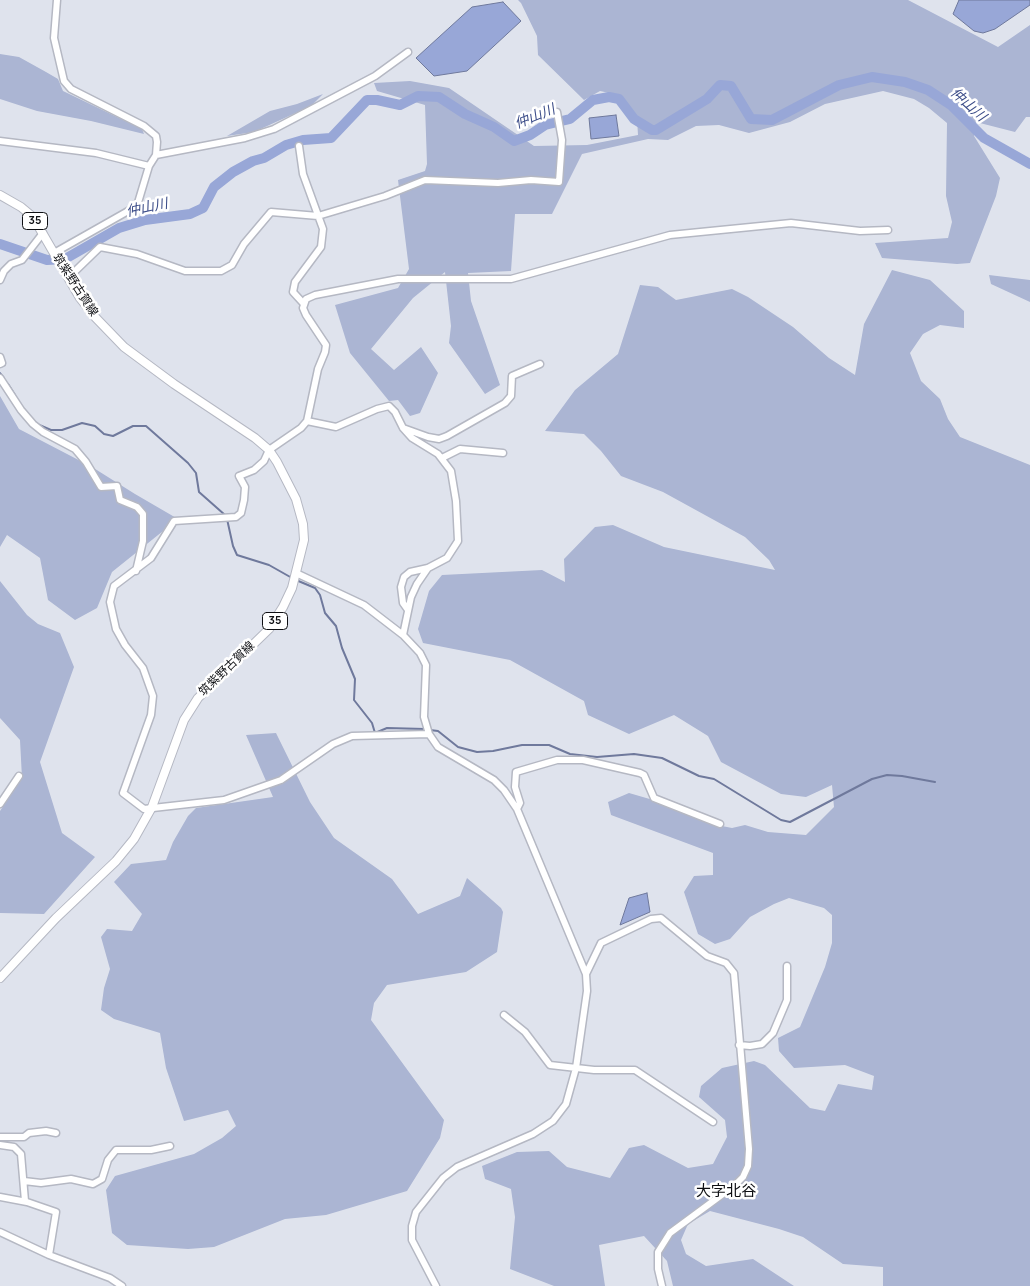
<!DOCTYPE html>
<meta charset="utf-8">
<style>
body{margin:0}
canvas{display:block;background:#dfe3ed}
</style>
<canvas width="1030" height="1286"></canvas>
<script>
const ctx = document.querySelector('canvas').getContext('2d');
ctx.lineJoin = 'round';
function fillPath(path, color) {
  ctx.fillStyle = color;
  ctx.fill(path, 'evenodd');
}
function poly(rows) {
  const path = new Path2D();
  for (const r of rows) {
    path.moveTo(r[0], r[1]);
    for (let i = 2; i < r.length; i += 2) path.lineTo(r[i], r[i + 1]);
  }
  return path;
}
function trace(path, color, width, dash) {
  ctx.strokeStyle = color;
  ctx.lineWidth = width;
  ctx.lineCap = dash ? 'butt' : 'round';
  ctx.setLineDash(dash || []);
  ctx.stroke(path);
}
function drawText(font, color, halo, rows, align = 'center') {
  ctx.font = font + ' Manrope,"Noto Sans JP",sans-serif';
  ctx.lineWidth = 5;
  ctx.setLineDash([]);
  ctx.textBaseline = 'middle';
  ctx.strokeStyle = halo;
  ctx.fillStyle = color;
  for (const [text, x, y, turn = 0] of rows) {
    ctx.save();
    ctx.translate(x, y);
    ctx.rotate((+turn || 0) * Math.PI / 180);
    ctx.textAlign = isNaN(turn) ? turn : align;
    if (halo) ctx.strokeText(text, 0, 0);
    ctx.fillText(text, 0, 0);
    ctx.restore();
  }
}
fillPath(poly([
 [518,0,908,0,998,47,1030,25,1030,117,1026,117,1015,132,976,122,974,136,1000,178,996,196,970,263,957,264,882,258,875,243,948,238,952,222,946,196,947,123,929,108,914,99,883,91,825,104,790,122,749,133,719,125,696,126,668,140,648,139,582,154,552,214,515,214,511,271,468,273,471,301,500,385,485,394,449,343,451,326,445,272,413,298,371,349,394,370,421,347,438,373,420,413,410,416,398,400,389,401,350,353,335,305,398,288,409,269,398,180,425,171,427,164,425,105,377,91,374,83,410,81,449,88,534,146,587,145,638,135,637,119,619,95,600,91,584,100,538,55,537,36,521,3],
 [0,54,19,57,46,72,58,79,63,91,142,129,144,134,91,121,37,111,0,99],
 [323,94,311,106,254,132,227,136,270,111,297,104],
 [892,270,930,280,964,311,964,328,940,325,923,334,910,353,921,381,940,399,948,419,960,437,1030,465,1030,1286,883,1286,883,1267,843,1264,803,1237,779,1229,710,1211,688,1224,681,1240,686,1254,706,1266,753,1259,794,1286,673,1286,667,1261,644,1236,599,1245,605,1286,554,1286,510,1269,515,1217,511,1189,485,1179,482,1166,517,1152,549,1151,567,1167,610,1178,629,1148,644,1145,688,1168,713,1164,727,1137,725,1120,699,1097,701,1086,722,1068,754,1061,765,1065,810,1108,825,1111,838,1084,872,1090,874,1076,845,1065,794,1068,779,1051,778,1038,800,1027,825,967,832,943,832,915,824,908,789,898,774,904,750,917,730,939,715,944,698,934,684,892,694,876,713,875,713,853,611,815,608,802,629,793,660,802,712,824,732,828,745,825,768,832,806,835,834,807,832,785,806,797,781,794,721,762,708,736,674,715,629,734,588,715,584,701,510,660,423,643,418,629,429,591,442,575,542,570,565,582,564,559,595,527,613,525,664,547,775,570,769,560,745,537,663,492,621,476,601,451,584,434,545,431,575,390,618,354,640,285,658,287,676,300,732,289,748,297,793,327,829,358,855,375,864,324],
 [989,275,1030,280,1030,302,991,284],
 [0,396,19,429,92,467,135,494,178,519,112,572,97,608,75,620,48,600,40,558,7,535,0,547],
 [0,581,27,615,38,624,60,633,74,667,40,762,62,833,95,857,44,914,0,913,0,811,22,778,20,740,0,718],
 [276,733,310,802,334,838,392,879,418,914,460,896,467,878,501,908,503,912,497,952,466,972,387,985,374,1003,371,1020,444,1120,440,1138,407,1191,326,1215,285,1219,214,1247,188,1249,127,1245,112,1233,106,1190,115,1176,194,1154,222,1138,236,1126,228,1110,184,1121,166,1068,160,1033,114,1019,101,1010,104,988,110,969,101,937,107,929,132,931,142,914,114,882,131,864,166,860,173,842,188,816,196,808,273,797,246,735]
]), '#abb5d3');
const water = poly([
 [959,0,1030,0,1030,5,995,29,983,33,974,31,953,14,959,0],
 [503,2,521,21,467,71,434,76,416,58,472,7,503,2],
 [616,115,619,136,591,139,589,118,616,115],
 [647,893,650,912,620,925,629,898,647,893]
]);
fillPath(water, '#98a7d7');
trace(water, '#6f799c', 1);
trace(poly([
 [0,373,4,378],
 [8,384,15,395],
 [37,424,51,430,62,430,82,423,95,426,104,434,113,436,133,426,146,426,188,463,196,473,199,492,225,515],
 [227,519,233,546,237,555,269,565,292,578],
 [296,580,315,588,320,595,325,613,336,626,342,648,355,679,354,700,372,723,375,733,387,728,425,729],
 [430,730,438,731,458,747,477,752,493,751,522,745,549,745,570,754,597,757,634,754,662,758,699,776,714,779,781,820,790,822,872,779,887,775,902,776,935,782]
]), '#6f799c', 2);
trace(poly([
 [0,244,47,260,65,259,119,228,145,220,190,214,203,208,214,187,233,172,253,161,264,158,286,145,303,140,331,138,367,100,377,100,400,105,418,96,439,97,465,114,494,127,514,141,530,135,545,125,570,119,593,100,609,97,619,99,634,119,652,130,656,130,707,99,720,85,731,86,751,119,772,120,839,85,872,77,905,82,928,90,951,105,984,138,1030,164]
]), '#98a7d7', 10);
const minor = poly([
 [0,141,96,153,149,166],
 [299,146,303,174,323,229,321,247,295,282,293,292,304,304],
 [156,155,245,138,274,129,375,76,408,52],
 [54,253,137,206,149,166,156,155,157,142,156,136,144,126,71,89,64,81,54,38,57,0],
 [68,278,100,247,137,254,185,271,221,271,232,265,244,244,271,212,318,216,385,196,425,180,498,183,531,180,559,182,562,140,557,112],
 [0,280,4,271,11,264,22,260,43,233],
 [0,357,2,363,0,364],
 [0,378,21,410,33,424,43,432,75,449,86,462,101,487,117,486,120,500,137,507,143,514,143,541,136,571],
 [307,421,336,427,377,409,389,406,395,412,403,428,412,438,438,454,451,471,456,501,458,541,447,558,428,568,410,572,404,577,401,587,403,603,408,610],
 [403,428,428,437,439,439,447,436,505,403,511,396,512,376,540,364],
 [442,458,460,449,503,453],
 [296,573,364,605,403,635,420,653,426,665,424,717,429,734,438,747,494,780,504,790,517,809,586,974,587,991,576,1068,566,1104,553,1121,533,1134,457,1167,443,1178,416,1212,412,1226,412,1240,436,1286],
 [403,635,411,597,417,584,428,568],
 [429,734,352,736,333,744,281,780,224,800,144,809,123,793,151,715,153,696,143,668,125,645,116,629,110,602,114,586,151,558,174,521,236,517,241,513,244,500,245,487,239,476,254,470,264,461,269,450,301,428,307,421,318,369,325,352,326,345,306,315,303,308,306,299,315,295,398,279,511,279,670,235,791,223,860,231,888,230],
 [0,804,19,776],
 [517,809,520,803,515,787,516,772,557,760,583,760,640,773,644,775,654,798,720,824],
 [586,974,601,943,651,919,661,918,707,956,726,963,734,973,749,1149,748,1166,743,1177,735,1185,670,1233,658,1252,658,1269,662,1286],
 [504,1015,525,1032,550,1065,594,1070,635,1070,713,1122],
 [739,1045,750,1046,762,1044,773,1033,787,1000,787,966],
 [0,1137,24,1137,29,1133,46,1131,56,1133],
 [0,1145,14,1147,21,1154,25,1201],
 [24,1181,41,1183,71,1179,93,1184,102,1179,108,1160,116,1150,151,1150,170,1146],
 [0,1197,27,1202,56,1212,49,1255],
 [0,1232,49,1255,110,1278,122,1286]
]);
const major = poly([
 [0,195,21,207,33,217,80,298,95,317,124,347,174,384,255,438,269,450,277,462,296,499,303,524,304,540,292,588,283,607,269,629,198,698,184,720,152,807,134,839,116,861,56,918,0,978]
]);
trace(minor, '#b5b8c3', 9);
trace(major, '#b5b8c3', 10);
trace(minor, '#fff', 6);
trace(major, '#fff', 8);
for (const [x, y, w] of [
 [35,221,25],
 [275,621,25]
]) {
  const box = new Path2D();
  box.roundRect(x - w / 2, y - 8.5, w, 17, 4);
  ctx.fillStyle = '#fff';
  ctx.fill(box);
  trace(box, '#0e0f13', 1);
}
drawText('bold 11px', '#0e0f13', null, [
 ["35",35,221],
 ["35",275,621]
]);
drawText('12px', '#0e0f13', '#fff', [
 ["筑紫野古賀線",75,285,57],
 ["筑紫野古賀線",227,669,-44]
]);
drawText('italic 14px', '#3b4c88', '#fff', [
 ["仲山川",968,105,42],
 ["仲山川",535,117,-22],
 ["仲山川",147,208,-12]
]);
drawText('15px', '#0e0f13', '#fff', [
 ["大字北谷",726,1192]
]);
</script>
